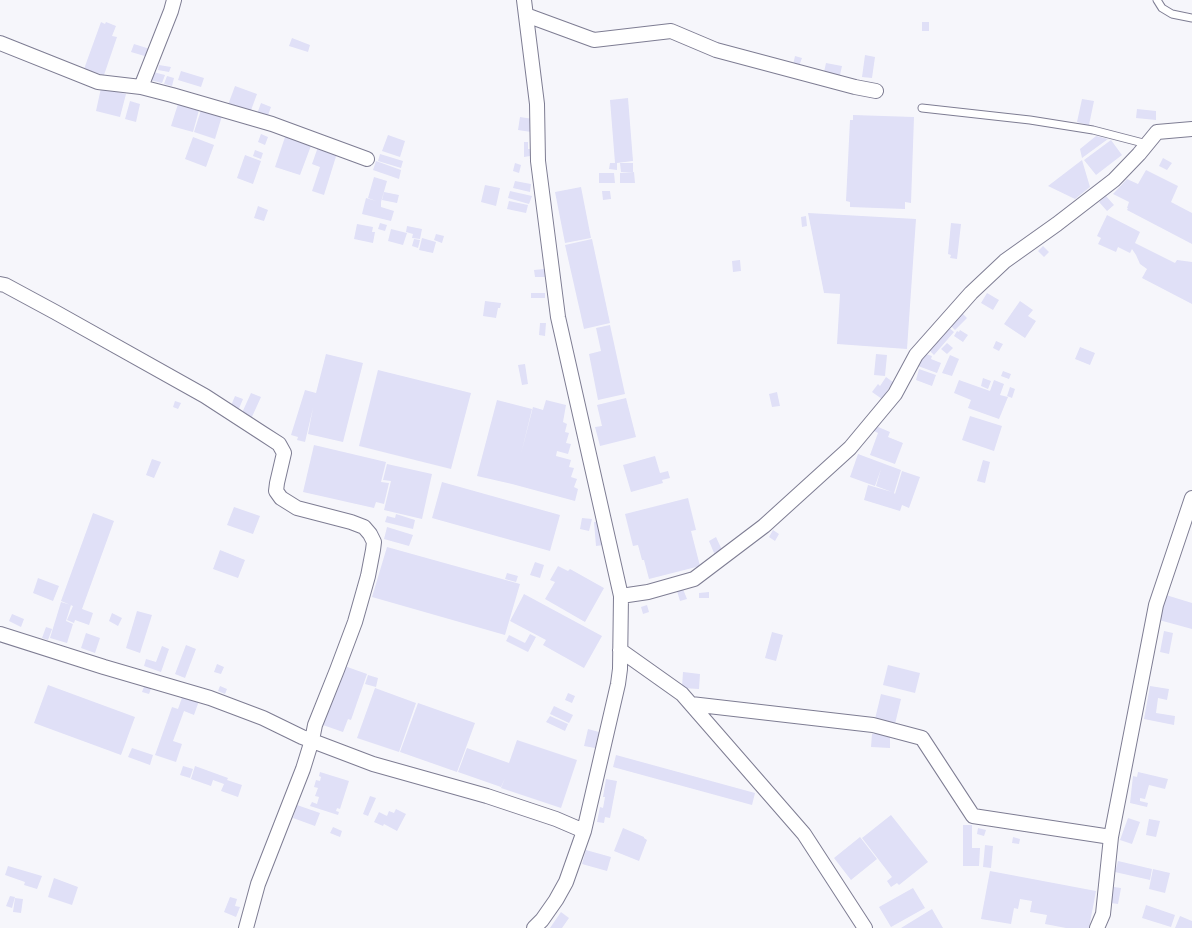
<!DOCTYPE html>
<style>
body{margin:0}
canvas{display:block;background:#f6f6fb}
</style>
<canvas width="1192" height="928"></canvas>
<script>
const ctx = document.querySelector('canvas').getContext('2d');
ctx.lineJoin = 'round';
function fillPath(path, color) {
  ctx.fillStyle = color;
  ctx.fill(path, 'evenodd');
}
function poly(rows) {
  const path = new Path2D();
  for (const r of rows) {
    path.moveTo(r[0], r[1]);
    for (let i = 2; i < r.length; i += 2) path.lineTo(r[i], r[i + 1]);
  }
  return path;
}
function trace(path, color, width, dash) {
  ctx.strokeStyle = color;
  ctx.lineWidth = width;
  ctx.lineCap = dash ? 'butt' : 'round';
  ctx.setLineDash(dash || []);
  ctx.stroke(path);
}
fillPath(poly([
 [101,22,105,24,106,22,116,26,112,36,117,37,104,75,84,69],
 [922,22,929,22,929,31,922,31],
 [292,38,310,45,308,52,289,46],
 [134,44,150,49,148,57,131,52],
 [865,55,875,57,872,78,862,77],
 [795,56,802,58,799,66,793,65],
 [826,63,842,66,840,75,824,72],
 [159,65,171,67,169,72,158,70],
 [181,71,204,78,201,87,178,80],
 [153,72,165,75,162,83,150,80],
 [167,76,174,78,172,86,164,84],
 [235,86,257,94,250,113,228,105],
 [101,88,126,94,120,117,96,111],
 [628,98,633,161,617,163,617,170,609,169,610,163,615,163,610,100],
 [1082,99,1094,101,1089,125,1077,122],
 [130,101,140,104,136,122,125,119],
 [261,103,271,107,267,118,257,114],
 [178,104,199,110,193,132,171,126],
 [1137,109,1156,111,1156,120,1136,118],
 [201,110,222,116,215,139,194,132],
 [853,115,914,117,911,203,905,202,905,209,850,207,850,202,846,201,850,120,853,120],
 [520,117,533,119,531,132,518,130],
 [261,134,268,137,265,145,258,142],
 [286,134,312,143,300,175,275,167],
 [388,135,405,141,400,157,382,151],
 [1096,136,1108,139,1082,158,1080,149],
 [193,137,214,145,206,167,185,159],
 [1111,140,1122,155,1096,175,1084,160],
 [524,142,528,142,528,149,530,149,530,156,524,157],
 [319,144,338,150,324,195,312,191,320,167,312,164],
 [255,150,263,153,261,159,253,156],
 [380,154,403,161,401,168,378,161],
 [245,155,261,161,253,184,237,178],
 [1163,158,1172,163,1167,170,1159,166],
 [1082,160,1090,187,1075,199,1048,186],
 [376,161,401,170,399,179,373,170],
 [515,163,521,165,519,173,513,171],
 [620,163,633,163,633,172,621,172],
 [1146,170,1178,186,1171,202,1192,213,1192,244,1127,210,1128,208,1127,208,1129,202,1113,194,1127,179,1138,184],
 [634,172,635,183,620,183,620,173],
 [599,173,614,173,615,183,599,183],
 [374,177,387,181,381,202,381,207,394,211,391,221,362,214,366,198,376,201,368,198],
 [515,181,531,184,530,192,513,188],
 [485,185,500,188,496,206,481,202],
 [581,187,591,238,565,243,555,192],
 [510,191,532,196,529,204,508,198],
 [602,191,610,191,611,199,603,200],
 [384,192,399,195,397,203,382,200],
 [1106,196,1114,205,1107,211,1099,202],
 [509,201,528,205,526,213,507,209],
 [258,206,268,210,264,221,254,218],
 [808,213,916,219,907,349,837,344,840,294,824,293],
 [1107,215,1140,232,1135,243,1175,263,1177,260,1192,262,1192,304,1142,278,1147,269,1140,264,1136,255,1132,249,1130,253,1118,247,1116,252,1098,244,1101,238,1097,236],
 [806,216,807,226,802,227,801,217],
 [380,223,387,225,385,231,378,229],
 [951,223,961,224,957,259,950,258,951,255,948,254],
 [357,224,373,227,372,232,375,232,373,243,354,239],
 [407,226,422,229,420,239,412,238,413,234,406,232],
 [391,229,407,233,403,245,388,241],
 [436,234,444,236,442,243,434,240],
 [422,238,436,242,433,253,419,250],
 [414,239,420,240,418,248,412,246],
 [592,239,610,323,584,329,565,245],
 [1043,246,1049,252,1044,257,1038,251],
 [740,260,741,271,733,272,732,261],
 [544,269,545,277,535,277,534,270],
 [531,293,545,293,545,298,531,298],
 [987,293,999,300,993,310,981,303],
 [485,301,501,303,500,308,498,308,496,318,483,316],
 [1020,301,1033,310,1028,316,1036,321,1025,338,1004,324],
 [961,312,967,318,955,330,949,324],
 [540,323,546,323,545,336,539,335],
 [610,325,625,394,598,400,589,354,601,351,596,328],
 [947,326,954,332,934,355,928,349],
 [960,330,968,335,963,342,954,336,957,331,959,332],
 [996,341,1003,344,999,351,993,348],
 [947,343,953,348,947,354,941,349],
 [1080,347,1095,353,1090,365,1075,359],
 [923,353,932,356,931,359,941,363,937,373,918,366],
 [326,354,363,363,343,442,308,434,313,408,305,442,297,440,298,437,291,435,305,390,316,393],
 [876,354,887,355,885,376,874,375],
 [950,355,959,359,952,376,942,373],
 [525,364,528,384,522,385,518,365],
 [919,369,936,375,932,386,916,380],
 [378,370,471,393,451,469,359,446],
 [1003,371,1011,374,1009,379,1001,376],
 [886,377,893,382,882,399,872,392,878,384,880,386],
 [983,378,991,381,988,389,981,386],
 [959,380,990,391,994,380,1004,384,1000,395,1008,397,999,419,968,408,971,400,954,393],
 [1010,387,1015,389,1012,398,1007,396],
 [777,392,780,406,772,407,769,394],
 [251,393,261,397,251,419,241,415],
 [235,396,243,399,238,411,230,408],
 [626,398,636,437,600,446,595,427,602,426,597,405],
 [497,400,532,409,521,454,533,407,543,410,546,400,566,405,563,422,567,424,565,432,569,433,566,443,571,444,568,454,557,451,556,456,571,460,569,467,574,468,571,477,577,479,574,487,578,489,575,501,512,484,477,476],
 [175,401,181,403,178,409,173,407],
 [970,416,1002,426,994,451,962,440],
 [876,426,890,432,888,437,903,443,895,464,870,455,878,433,874,431],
 [314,445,386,462,381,482,389,483,384,504,376,502,374,508,303,492],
 [858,454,901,470,894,493,895,494,902,471,920,477,909,508,902,505,900,511,864,500,868,485,892,492,876,486,881,469,875,486,850,477],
 [655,456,660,473,668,471,670,478,662,480,663,483,631,492,623,465],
 [152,459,161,462,154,478,146,475],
 [983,460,990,462,985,483,977,481],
 [387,464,432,474,422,519,384,510,391,481,383,480],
 [442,482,560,515,550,551,432,518],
 [688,498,696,530,691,531,700,566,649,579,644,560,642,560,638,545,633,546,625,514],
 [234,507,260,516,253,534,227,525],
 [93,513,114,521,82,609,93,613,89,625,75,620,74,623,67,620,73,606,61,601],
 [396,514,415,520,413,529,385,522,387,516,395,518],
 [582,518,592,519,589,531,580,529],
 [602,521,604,545,596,546,594,522],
 [387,527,413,535,409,546,384,539],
 [773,530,779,534,775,541,769,537],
 [716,537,722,550,714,553,709,541],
 [387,547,520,584,505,635,372,597],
 [220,550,245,560,238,578,213,569],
 [535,562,544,565,540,578,530,575],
 [558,566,568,571,570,569,604,588,585,622,545,599,555,582,550,580],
 [507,573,518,576,516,582,505,579],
 [38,578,59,586,53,601,33,593],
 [683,589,687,599,680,601,677,591],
 [709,592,709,598,699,598,699,593],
 [524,594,602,636,584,668,543,645,546,640,510,621],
 [1166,595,1192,603,1192,629,1159,620],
 [61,602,71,605,66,621,73,624,67,643,50,638],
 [647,605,649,612,643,614,641,607],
 [137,611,152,615,140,653,126,648],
 [112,613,122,618,118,626,109,621],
 [12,614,24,619,21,627,9,621],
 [46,627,52,629,48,640,42,638],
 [1164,631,1173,633,1169,654,1160,652],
 [772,632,783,635,776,661,765,658],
 [86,633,100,638,95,653,81,648],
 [530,634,536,637,528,652,506,641,509,635,525,643],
 [186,645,196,649,185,678,175,674],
 [162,646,169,649,161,672,144,666,146,659,156,662],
 [217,664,224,667,221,674,214,672],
 [339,664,367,674,351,720,348,719,343,732,320,724],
 [888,665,920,673,915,693,883,685],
 [683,672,700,674,699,689,682,688],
 [368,675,378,678,376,687,365,684],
 [145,684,152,686,149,694,142,692],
 [48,685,135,717,121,755,34,723],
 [220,686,227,689,225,694,218,691],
 [1150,686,1169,689,1167,700,1158,698,1156,713,1175,716,1174,725,1144,719],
 [375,688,416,703,399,752,357,738],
 [184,692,200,698,194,715,184,711,173,741,182,744,176,762,155,755,172,707,178,709],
 [568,693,575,696,572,703,565,700],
 [881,694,901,699,895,724,875,719],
 [418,703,475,723,457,772,400,752],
 [554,706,573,715,569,723,550,714],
 [550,716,568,724,565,731,546,722],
 [588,729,599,732,595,748,584,746],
 [872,734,890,734,890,748,871,747],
 [517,740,577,760,561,808,501,788,505,778,501,787,458,772,467,748,509,763],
 [132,748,153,755,150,765,128,757],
 [616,755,755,793,752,805,613,767],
 [183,766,193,769,190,778,180,775],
 [195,766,228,778,227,780,242,785,238,797,221,791,224,784,213,780,211,786,191,779],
 [320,772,349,781,340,809,337,808,336,811,339,812,338,815,310,806,312,802,317,804,319,797,315,796,318,788,314,787,316,780,320,781,321,777,319,776],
 [1138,772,1168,779,1165,789,1149,785,1145,799,1140,798,1140,801,1148,803,1147,807,1130,803,1133,776,1137,777],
 [606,779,617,781,610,818,605,817,604,823,597,822,600,807,603,808,605,797,603,797],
 [370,796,376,798,368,816,363,814],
 [297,805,320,813,315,826,293,818],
 [396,809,406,814,397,831,384,824,383,826,374,822,379,812,387,816,389,811,394,813],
 [891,815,928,862,899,885,897,883,891,887,887,881,892,877,862,838],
 [1128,818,1140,822,1132,844,1120,840],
 [1149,819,1160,821,1156,837,1146,835],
 [963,825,972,825,972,848,980,848,979,866,963,866],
 [333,827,342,831,340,837,330,833],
 [623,828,644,837,644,838,647,840,639,861,614,851],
 [978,828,986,830,984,836,977,834],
 [860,837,877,859,851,880,834,858],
 [1013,837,1020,839,1019,844,1012,843],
 [985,845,993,846,991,868,983,867],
 [586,850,611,857,607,871,582,864],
 [1118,861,1152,869,1150,880,1115,872],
 [8,866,42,876,37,889,24,885,25,882,5,875],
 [1153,869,1170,873,1165,893,1149,889],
 [990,871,1096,891,1089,928,1066,928,1045,924,1047,915,1030,912,1032,901,1020,899,1018,909,1014,908,1011,924,981,919],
 [54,878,78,887,72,905,48,897],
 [1114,887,1121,888,1118,904,1111,903],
 [913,888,925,908,891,927,879,907],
 [10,896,15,897,12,908,6,906],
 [230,897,237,899,235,906,240,907,236,917,224,912],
 [15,898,23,899,21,913,13,912],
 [1146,905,1175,915,1171,927,1142,918],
 [932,909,943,928,901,928],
 [561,912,569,918,562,928,550,928],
 [1180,916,1192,921,1192,928,1175,928]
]), '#e0e0f7');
const lane = poly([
 [1157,0,1162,8,1172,14,1192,18],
 [922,108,1030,120,1093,130,1147,144]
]);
const street = poly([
 [524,0,537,104,538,161,558,317,621,596,620,669,618,684,584,831,566,882,556,900,542,920,534,928],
 [526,15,594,40,671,31,716,50,855,87,876,91],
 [0,43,98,82,141,87,172,95,272,124,367,159],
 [141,87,171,11,174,0],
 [0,284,5,285,55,312,205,396,262,433,279,444,284,453,277,483,276,491,281,498,297,508,351,522,364,527,370,534,374,542,373,550,368,576,355,622,337,670,315,725,312,740,303,769,258,884,246,928],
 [621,596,648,592,694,579,764,526,850,448,895,394,916,355,971,293,1005,261,1057,224,1114,180,1139,154,1157,132,1192,129],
 [0,634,104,667,210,698,263,718,302,737,373,764,487,796,556,819,584,831],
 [620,650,682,694,804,834,865,928],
 [691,704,873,725,922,738,973,816,1111,837],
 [1097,928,1103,914,1111,837,1156,605,1192,498]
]);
trace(lane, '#7e7d93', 9);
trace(street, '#7e7d93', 16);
trace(lane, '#fff', 7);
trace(street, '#fff', 14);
</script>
